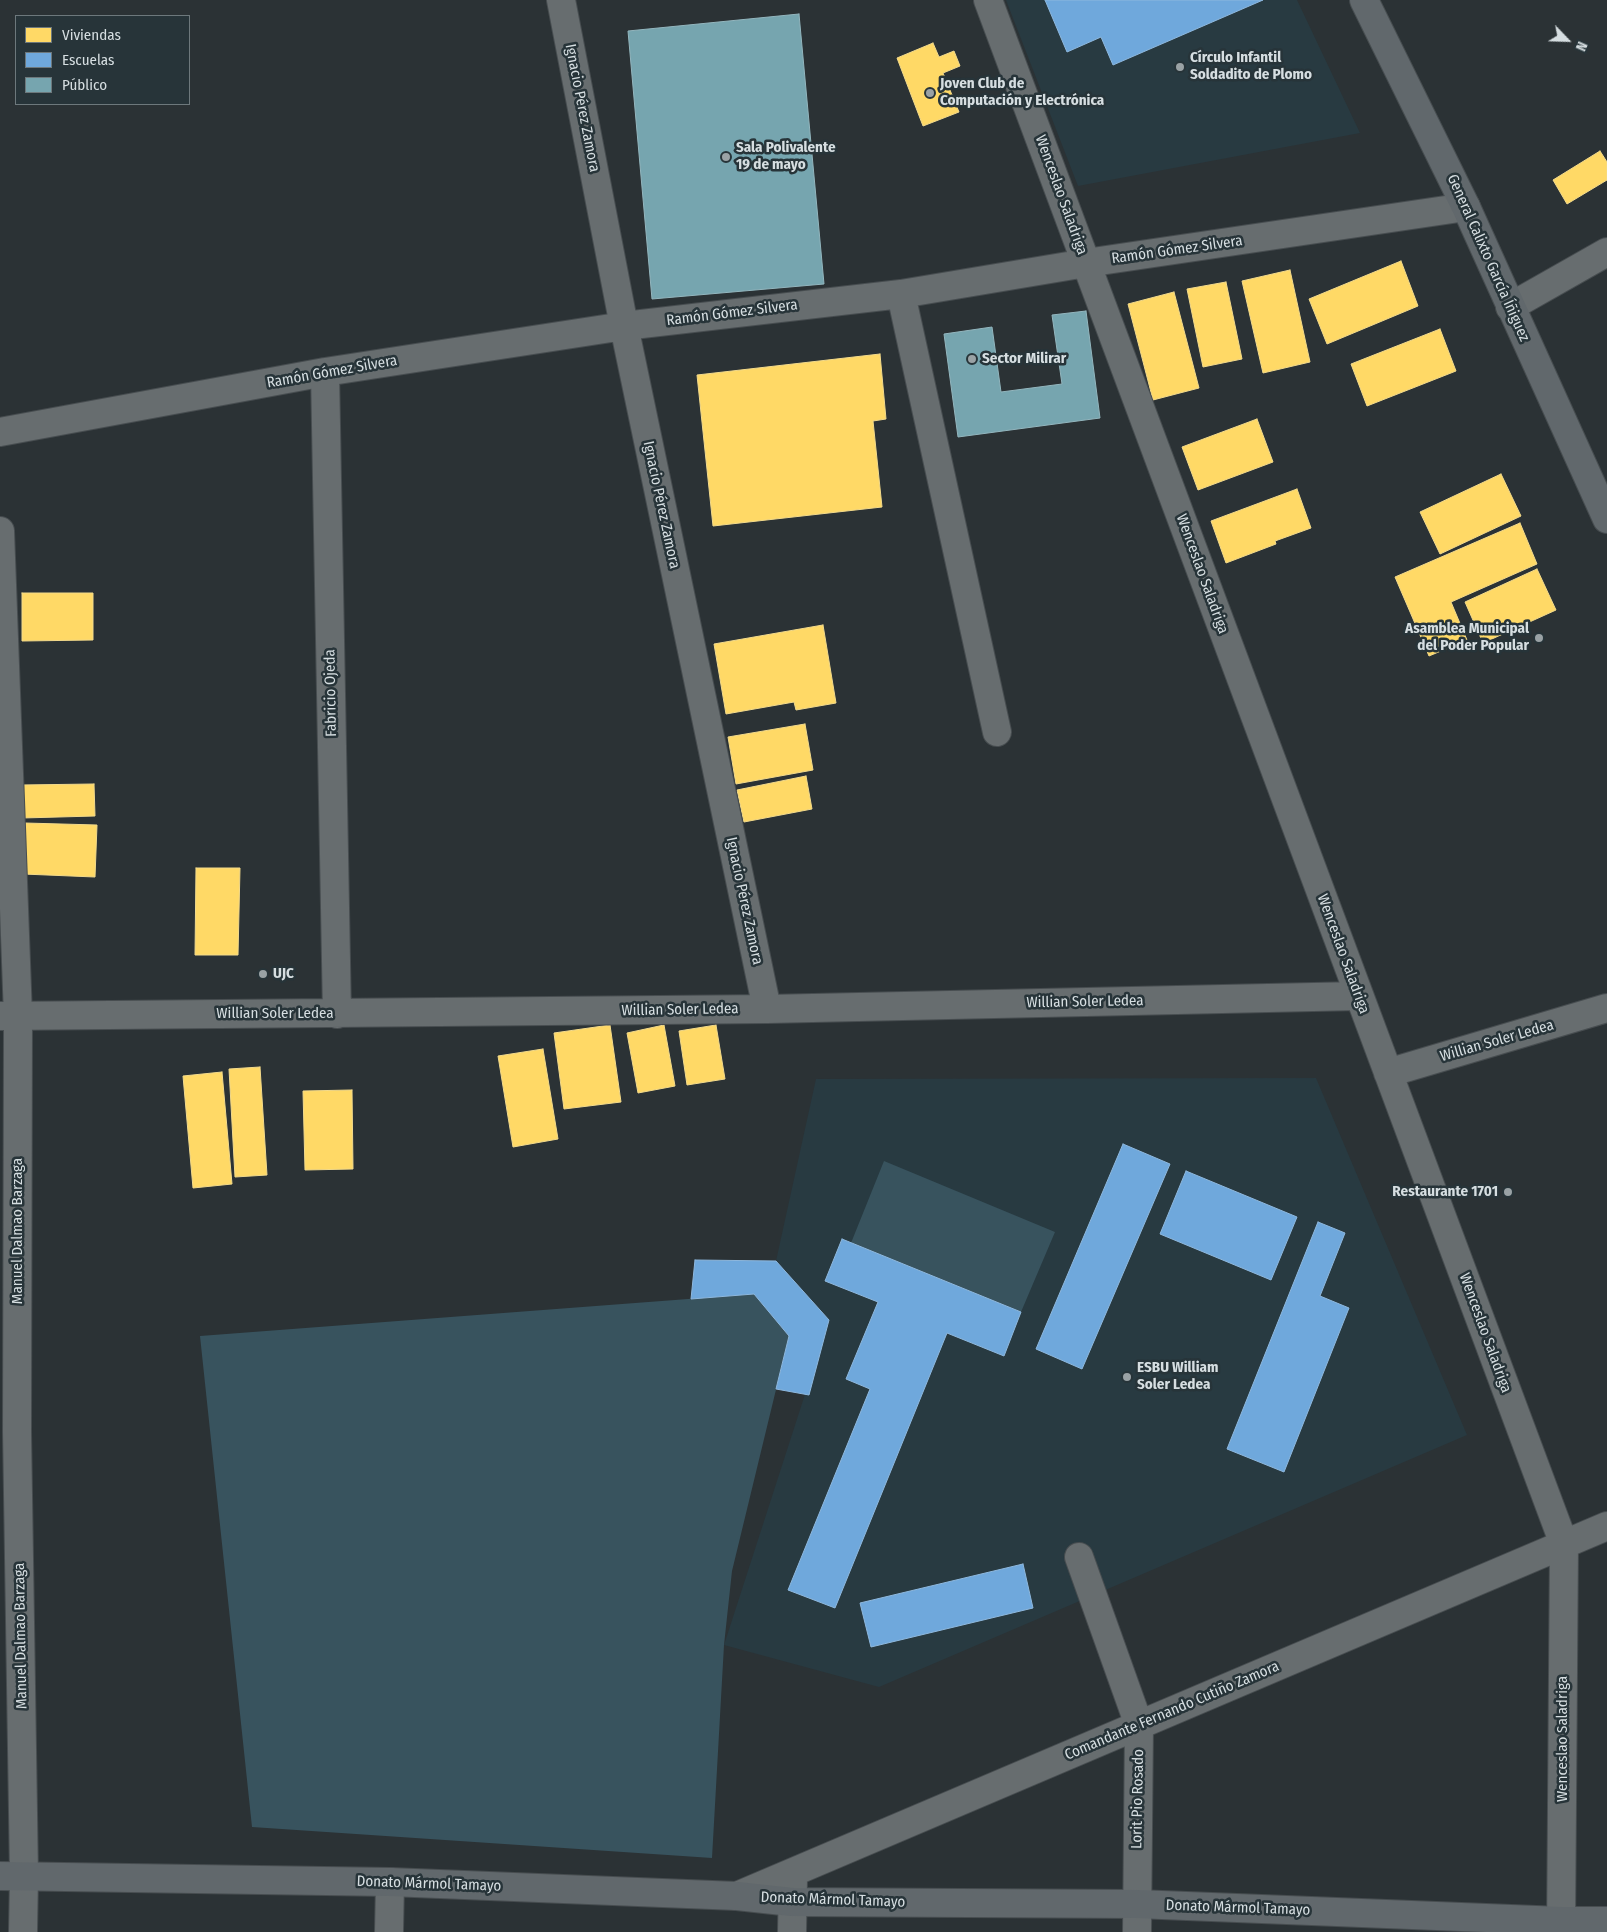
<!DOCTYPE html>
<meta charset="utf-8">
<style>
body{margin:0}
#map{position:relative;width:1607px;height:1932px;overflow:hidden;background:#2b3235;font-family:"Fira Sans Condensed",sans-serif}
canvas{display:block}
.legend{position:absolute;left:15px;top:15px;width:175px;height:90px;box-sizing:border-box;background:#273439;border:1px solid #6d787c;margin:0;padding:6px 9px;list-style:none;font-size:15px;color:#d6dee1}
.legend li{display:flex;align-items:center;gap:10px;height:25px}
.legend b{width:25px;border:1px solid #6d787c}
.north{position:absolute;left:1542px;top:15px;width:50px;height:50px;-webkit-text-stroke:4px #273439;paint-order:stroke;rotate:114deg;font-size:14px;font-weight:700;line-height:20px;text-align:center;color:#d6dee1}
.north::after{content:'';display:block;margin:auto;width:18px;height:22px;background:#d6dee1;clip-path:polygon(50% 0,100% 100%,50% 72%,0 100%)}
</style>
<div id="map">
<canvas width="1607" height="1932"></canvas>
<ul class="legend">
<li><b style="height:14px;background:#ffd966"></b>Viviendas</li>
<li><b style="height:14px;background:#6fa8dc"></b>Escuelas</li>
<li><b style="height:14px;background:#76a5af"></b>Público</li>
</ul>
<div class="north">N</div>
</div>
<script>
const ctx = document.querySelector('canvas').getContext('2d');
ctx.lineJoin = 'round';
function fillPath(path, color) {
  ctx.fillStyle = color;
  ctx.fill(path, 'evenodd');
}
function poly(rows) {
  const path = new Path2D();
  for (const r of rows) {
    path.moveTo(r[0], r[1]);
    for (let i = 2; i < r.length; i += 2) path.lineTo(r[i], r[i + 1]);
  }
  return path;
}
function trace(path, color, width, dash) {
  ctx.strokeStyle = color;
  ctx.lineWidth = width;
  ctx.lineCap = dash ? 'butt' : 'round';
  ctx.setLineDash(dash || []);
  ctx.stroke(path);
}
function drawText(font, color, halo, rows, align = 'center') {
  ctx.font = font + ' "Fira Sans Condensed",sans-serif';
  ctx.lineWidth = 5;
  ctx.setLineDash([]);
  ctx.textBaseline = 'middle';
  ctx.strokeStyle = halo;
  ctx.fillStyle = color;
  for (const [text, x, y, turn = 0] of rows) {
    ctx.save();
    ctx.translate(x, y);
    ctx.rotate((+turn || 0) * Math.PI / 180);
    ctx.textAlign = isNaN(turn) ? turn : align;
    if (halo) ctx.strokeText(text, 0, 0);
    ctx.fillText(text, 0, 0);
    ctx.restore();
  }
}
fillPath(poly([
 [1006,0,1297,0,1360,133,1078,186],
 [1316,1078,1467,1435,879,1687,724,1645,829,1320,776,1261,816,1079]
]), '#283a41');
fillPath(poly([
 [884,1161,1055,1232,1021,1312,851,1243],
 [754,1294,789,1336,732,1571,724,1645,712,1858,252,1827,200,1336]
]), '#38535e');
const homes = poly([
 [933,43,939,57,954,51,960,66,943,73,959,112,923,126,897,58,933,43],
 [1600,151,1607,162,1607,180,1567,204,1553,180,1600,151],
 [1401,261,1418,306,1327,344,1309,299,1401,261],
 [1290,270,1310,362,1263,373,1242,281,1290,270],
 [1226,282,1242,359,1203,367,1187,289,1226,282],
 [1174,292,1199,388,1153,400,1128,304,1174,292],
 [1440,329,1456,371,1367,406,1351,364,1440,329],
 [880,354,886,419,873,421,882,507,713,526,697,375,880,354],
 [1257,419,1273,462,1198,490,1182,447,1257,419],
 [1501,474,1521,516,1440,554,1420,512,1501,474],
 [1297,489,1311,528,1275,541,1276,544,1226,563,1211,521,1297,489],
 [1520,523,1537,564,1451,602,1467,640,1429,656,1395,577,1520,523],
 [1537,569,1556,610,1483,643,1465,602,1537,569],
 [22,593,93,593,93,640,22,641,22,593],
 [823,625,836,703,796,710,794,702,726,714,714,644,823,625],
 [805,724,813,770,736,784,728,737,805,724],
 [806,776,812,809,744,822,737,790,806,776],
 [94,784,95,816,22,818,21,785,94,784],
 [25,823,97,825,95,877,23,874,25,823],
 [196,868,240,868,238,955,195,955,196,868],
 [610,1025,621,1102,564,1109,554,1033,610,1025],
 [664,1025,675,1086,638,1093,627,1033,664,1025],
 [716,1025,725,1079,687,1085,679,1031,716,1025],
 [543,1049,558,1139,513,1147,498,1056,543,1049],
 [260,1067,267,1175,235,1177,229,1069,260,1067],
 [222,1072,232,1184,193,1188,183,1076,222,1072],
 [352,1090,353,1169,305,1170,303,1091,352,1090]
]);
fillPath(homes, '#ffd966');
trace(homes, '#f3da8b', 1);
const schools = poly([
 [1045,0,1263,0,1113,65,1101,37,1067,52,1045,0],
 [1123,1144,1170,1164,1082,1369,1036,1349,1123,1144],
 [1186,1171,1297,1217,1271,1280,1160,1234,1186,1171],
 [1318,1222,1345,1233,1320,1296,1349,1308,1284,1472,1227,1449,1318,1222],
 [842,1239,1021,1312,1004,1356,947,1333,835,1608,788,1590,870,1389,846,1379,878,1302,825,1281,842,1239],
 [695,1260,776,1261,829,1320,809,1395,776,1389,789,1336,754,1294,691,1299,695,1260],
 [1023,1564,1033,1608,871,1647,860,1603,1023,1564]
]);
fillPath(schools, '#6fa8dc');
trace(schools, '#8eb8de', 1);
const public = poly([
 [799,14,824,284,652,299,628,31,799,14],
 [1086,311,1100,418,958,437,944,334,992,327,1001,392,1062,384,1052,315,1086,311]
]);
fillPath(public, '#76a5af');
trace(public, '#93b6be', 1);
const street = poly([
 [561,0,624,326,767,1009],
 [988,0,1564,1544,1561,1932],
 [901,294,997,732],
 [1510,307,1607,252],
 [325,372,337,1014],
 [0,432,325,372,624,326,901,294,1086,263,1466,207],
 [0,531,18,1016,17,1431,24,1876,23,1932],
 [1,1016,767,1009,1359,996],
 [1388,1073,1607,1008],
 [1079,1557,1139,1725,1137,1932],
 [737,1896,1607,1526],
 [389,1932,390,1882],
 [792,1932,793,1879]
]);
const secondary = poly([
 [1364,0,1466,207,1607,519],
 [0,1876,390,1882,737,1896,792,1902,1137,1904,1561,1921,1607,1921]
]);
trace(street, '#474d50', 30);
trace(secondary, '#474d50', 30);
trace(street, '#676d6f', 28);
trace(secondary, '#61686c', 28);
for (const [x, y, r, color] of [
 [1180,67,5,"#9aa2a5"],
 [930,93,5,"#9aa2a5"],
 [726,157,5,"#9aa2a5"],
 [972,359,5,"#9aa2a5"],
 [1539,638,5,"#9aa2a5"],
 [263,974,5,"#9aa2a5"],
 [1508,1192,5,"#9aa2a5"],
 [1127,1377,5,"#9aa2a5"]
]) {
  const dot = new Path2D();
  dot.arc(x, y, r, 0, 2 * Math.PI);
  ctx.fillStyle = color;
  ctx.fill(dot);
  trace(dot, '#273439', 2);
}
drawText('bold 15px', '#d6dee1', '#273439', [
 ["Círculo Infantil",1190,58],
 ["Soldadito de Plomo",1190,75],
 ["Joven Club de",940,84],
 ["Computación y Electrónica",940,101],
 ["Sala Polivalente",736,148],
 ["19 de mayo",736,165],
 ["Sector Milirar",982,359],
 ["Asamblea Municipal",1529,629,"right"],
 ["del Poder Popular",1529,646,"right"],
 ["UJC",273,974],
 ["Restaurante 1701",1498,1192,"right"],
 ["ESBU William",1137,1368],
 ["Soler Ledea",1137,1385]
], 'left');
drawText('15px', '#d6dee1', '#273439', [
 ["Ignacio Pérez Zamora",582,108,79],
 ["Wenceslao Saladriga",1061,195,70],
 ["Ramón Gómez Silvera",1177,250,-8],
 ["General Calixto García Íñiguez",1488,258,66],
 ["Ramón Gómez Silvera",732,313,-7],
 ["Ramón Gómez Silvera",332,372,-10],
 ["Ignacio Pérez Zamora",661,505,78],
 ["Wenceslao Saladriga",1202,574,70],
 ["Fabricio Ojeda",331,693,-91],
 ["Ignacio Pérez Zamora",744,901,78],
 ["Wenceslao Saladriga",1343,954,70],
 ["Willian Soler Ledea",1085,1002,-1],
 ["Willian Soler Ledea",680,1010,-1],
 ["Willian Soler Ledea",275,1014],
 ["Willian Soler Ledea",1497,1041,-16],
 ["Manuel Dalmao Barzaga",18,1231,-90],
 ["Wenceslao Saladriga",1485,1333,70],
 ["Manuel Dalmao Barzaga",21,1636,-91],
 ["Comandante Fernando Cutiño Zamora",1172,1711,-23],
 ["Wenceslao Saladriga",1563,1739,-90],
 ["Lorit Pio Rosado",1138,1799,-89],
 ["Donato Mármol Tamayo",429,1884,2],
 ["Donato Mármol Tamayo",833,1900,2],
 ["Donato Mármol Tamayo",1238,1908,2]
]);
</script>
